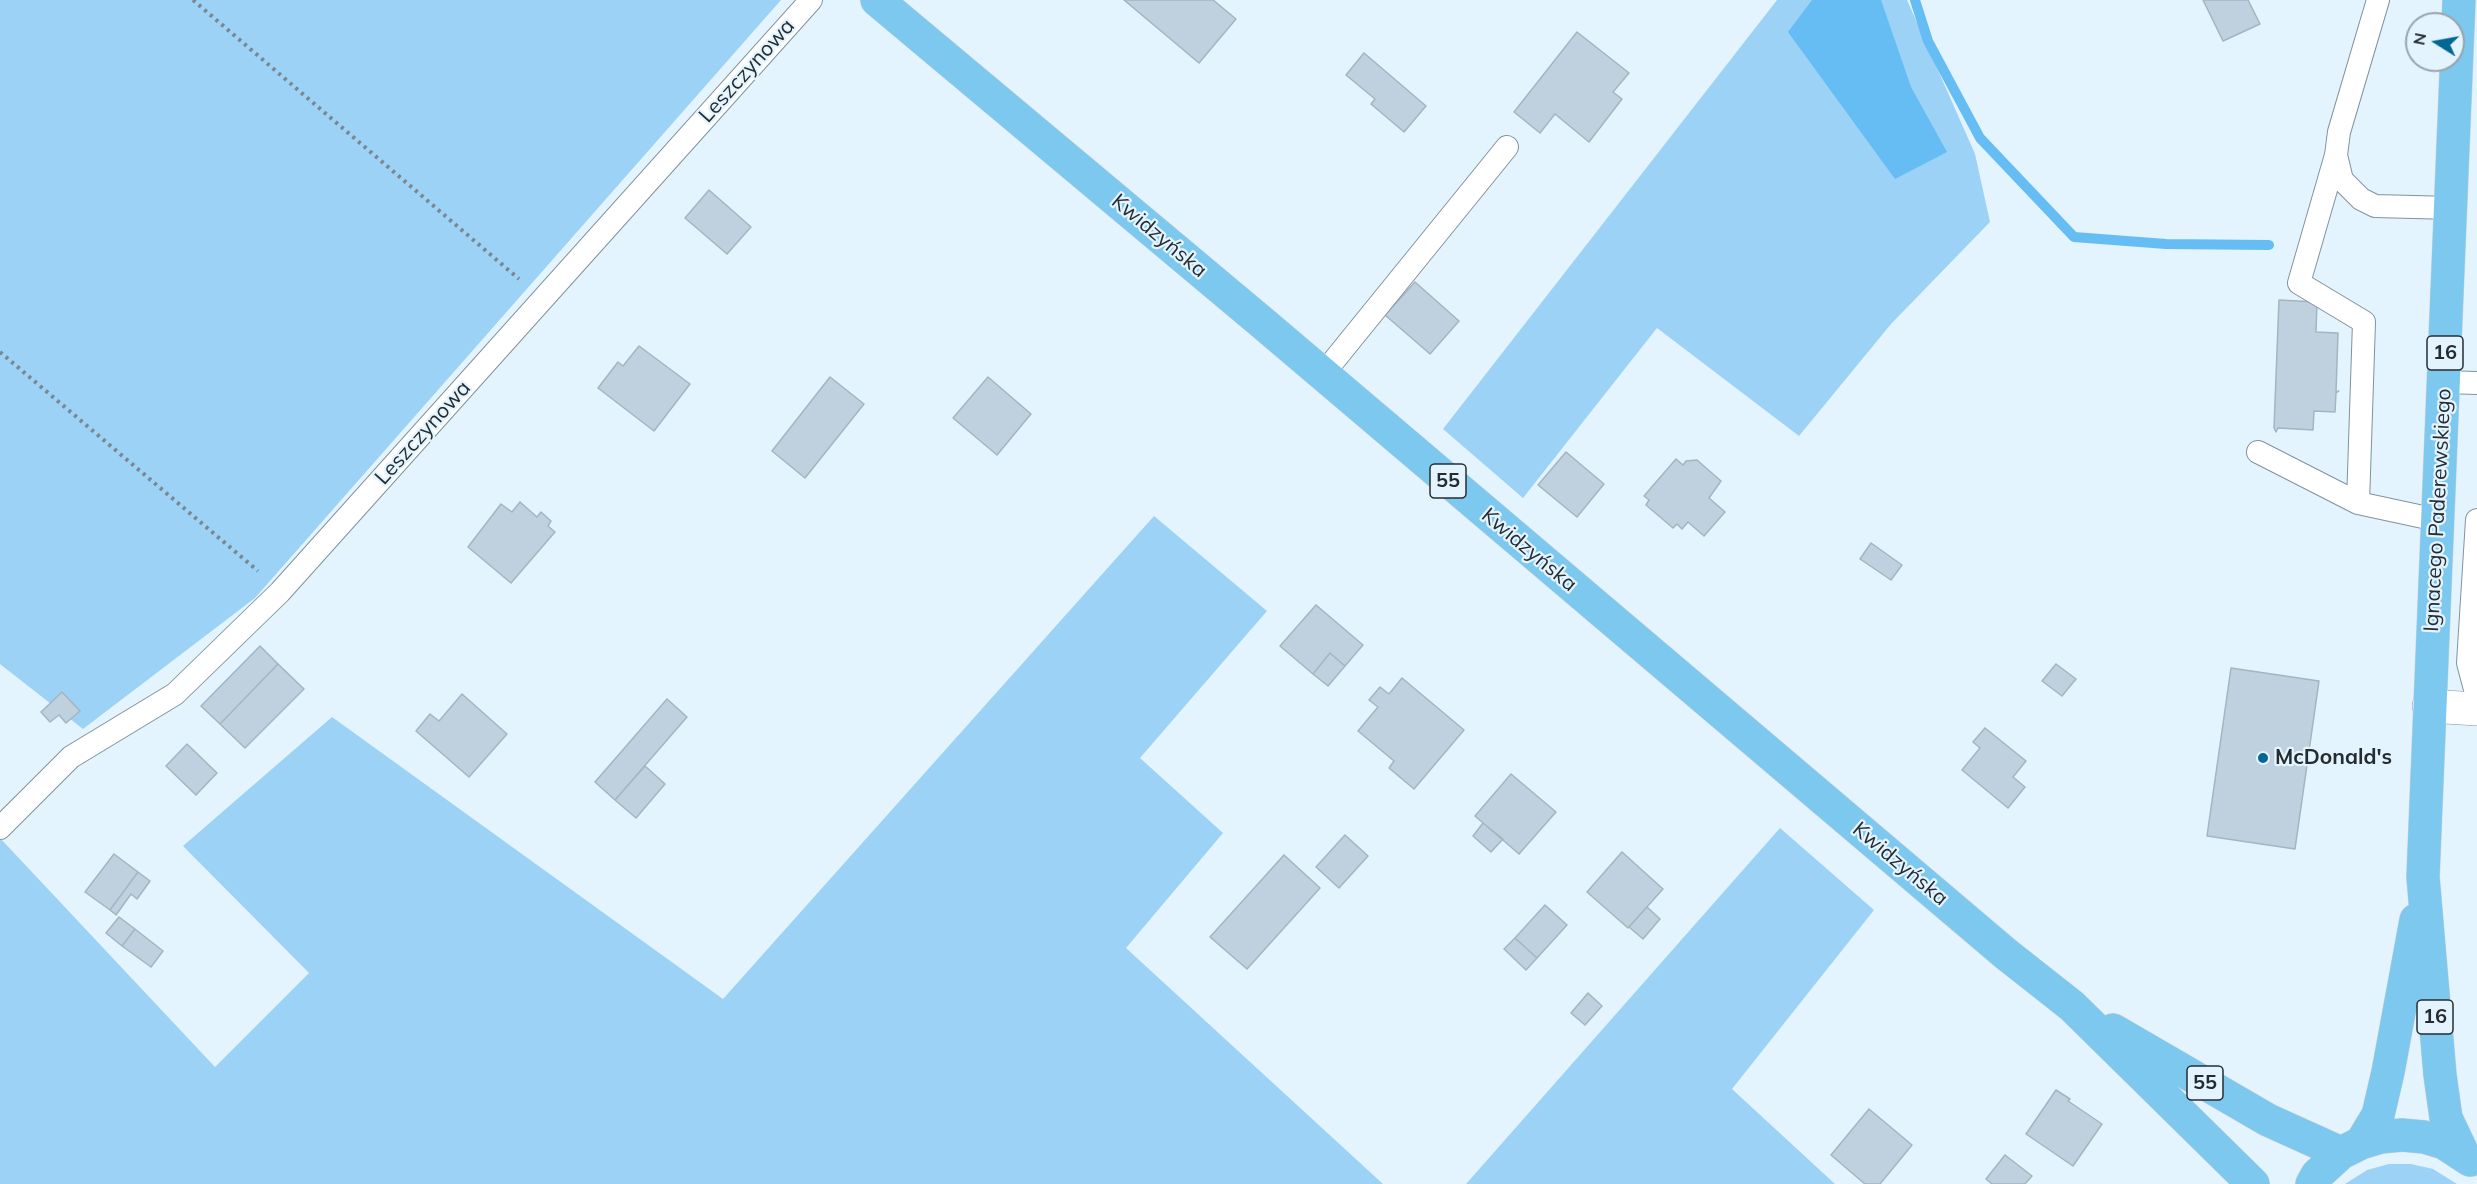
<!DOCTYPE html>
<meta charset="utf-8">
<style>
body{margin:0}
#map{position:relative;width:2477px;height:1184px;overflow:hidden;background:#e4f4fe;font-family:Mulish,sans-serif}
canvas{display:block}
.north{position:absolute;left:2405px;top:12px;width:60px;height:60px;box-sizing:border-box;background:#e4f4fe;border:2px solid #98a4ac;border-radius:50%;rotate:281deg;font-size:16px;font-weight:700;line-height:24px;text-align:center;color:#252c31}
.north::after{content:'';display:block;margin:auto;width:21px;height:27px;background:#016795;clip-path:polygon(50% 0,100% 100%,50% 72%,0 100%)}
</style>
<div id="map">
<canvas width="2477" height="1184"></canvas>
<div class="north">N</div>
</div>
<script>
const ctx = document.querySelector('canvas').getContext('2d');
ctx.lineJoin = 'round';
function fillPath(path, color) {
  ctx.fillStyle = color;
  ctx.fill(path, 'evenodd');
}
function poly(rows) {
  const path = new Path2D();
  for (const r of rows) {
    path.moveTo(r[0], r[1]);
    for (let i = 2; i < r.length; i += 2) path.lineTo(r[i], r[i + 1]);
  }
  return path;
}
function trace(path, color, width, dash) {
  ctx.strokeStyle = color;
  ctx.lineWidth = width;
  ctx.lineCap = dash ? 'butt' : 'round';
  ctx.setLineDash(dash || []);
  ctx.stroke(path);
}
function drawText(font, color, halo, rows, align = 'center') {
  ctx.font = font + ' Mulish,sans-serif';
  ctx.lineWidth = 4.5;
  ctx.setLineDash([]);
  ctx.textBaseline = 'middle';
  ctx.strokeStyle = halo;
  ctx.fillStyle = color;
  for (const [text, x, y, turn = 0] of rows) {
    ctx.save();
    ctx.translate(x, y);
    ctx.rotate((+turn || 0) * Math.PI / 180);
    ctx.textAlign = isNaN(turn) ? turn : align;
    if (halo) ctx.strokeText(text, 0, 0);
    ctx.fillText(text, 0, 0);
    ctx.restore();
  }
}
fillPath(poly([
 [0,0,781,0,255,598,83,729,0,664],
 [1777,0,1907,0,1975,154,1990,222,1891,324,1799,436,1657,328,1523,498,1443,429],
 [1154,516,1267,611,1140,758,1223,833,1126,948,1383,1184,0,1184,0,838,215,1067,309,973,183,846,332,717,723,999],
 [1780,828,1874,910,1732,1089,1835,1184,1466,1184],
 [2389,1164,2411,1164,2433,1169,2457,1184,2345,1184,2367,1170]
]), '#9bd2f6');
fillPath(poly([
 [1812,0,1881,0,1911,87,1947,152,1895,179,1788,32]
]), '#65bdf3');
trace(poly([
 [1915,0,1928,41,1980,138,2074,237,2166,244,2269,245]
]), '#65bdf3', 10);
const building = poly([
 [1124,0,1213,0,1236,19,1199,63,1124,0],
 [2203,0,2248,0,2260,24,2223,41,2203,0],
 [1577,32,1629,73,1613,92,1622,99,1589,142,1555,114,1540,133,1514,112,1577,32],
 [1364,53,1426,106,1404,132,1371,104,1375,99,1346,75,1364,53],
 [709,190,751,227,727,254,685,218,709,190],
 [1415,282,1459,321,1430,354,1385,315,1415,282],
 [2279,300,2317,302,2316,332,2338,333,2336,392,2339,391,2336,393,2335,412,2314,411,2313,430,2278,428,2276,432,2274,428,2279,300],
 [639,346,690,384,654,431,598,388,618,362,623,366,639,346],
 [830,377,864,404,805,478,772,451,830,377],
 [988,377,1031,414,997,455,953,418,988,377],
 [1566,452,1604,484,1577,517,1538,485,1566,452],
 [1676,459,1683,465,1686,461,1697,460,1721,481,1709,498,1725,512,1704,536,1688,522,1682,529,1677,524,1673,528,1646,505,1649,500,1644,496,1676,459],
 [520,502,537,517,541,512,551,521,548,526,555,532,511,583,468,547,501,504,512,512,520,502],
 [1871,543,1902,565,1891,580,1860,559,1871,543],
 [1316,605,1363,645,1345,666,1330,653,1313,674,1280,646,1316,605],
 [260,646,278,664,220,724,201,706,260,646],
 [1330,653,1345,666,1328,686,1313,674,1330,653],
 [278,664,304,689,245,748,220,724,278,664],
 [2056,664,2076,679,2062,696,2042,681,2056,664],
 [2231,668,2319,681,2295,849,2207,836,2231,668],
 [1402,678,1464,730,1414,789,1389,768,1394,761,1358,731,1378,707,1369,700,1380,687,1389,694,1402,678],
 [62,692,80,711,66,723,59,715,50,722,41,712,62,692],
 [462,694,507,734,469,777,416,731,430,714,439,721,462,694],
 [667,699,687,717,615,800,595,782,667,699],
 [1985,728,2026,761,2013,777,2025,787,2008,808,1962,770,1980,748,1973,742,1985,728],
 [187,744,217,773,196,795,166,766,187,744],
 [645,766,665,784,636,818,615,800,645,766],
 [1511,774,1556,812,1519,854,1475,816,1511,774],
 [1483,823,1503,839,1491,852,1473,836,1483,823],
 [1345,835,1368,856,1339,888,1316,867,1345,835],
 [1622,852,1663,889,1628,928,1587,892,1622,852],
 [114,854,138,872,110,910,85,892,114,854],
 [1284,855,1320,888,1247,969,1210,937,1284,855],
 [138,872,150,881,137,899,131,894,116,915,110,910,138,872],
 [1545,905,1567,925,1537,958,1515,938,1545,905],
 [1647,907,1660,919,1643,939,1629,927,1647,907],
 [119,917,135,929,122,946,106,933,119,917],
 [135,929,163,951,151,967,122,946,135,929],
 [1515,938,1537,958,1526,970,1504,949,1515,938],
 [1588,993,1602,1006,1585,1025,1571,1013,1588,993],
 [2056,1090,2070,1099,2068,1101,2102,1124,2073,1166,2026,1134,2056,1090],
 [1869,1109,1912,1145,1880,1184,1865,1184,1831,1155,1869,1109],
 [2005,1155,2032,1176,2025,1184,1992,1184,1986,1179,2005,1155]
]);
fillPath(building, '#bfd1de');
trace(building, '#a3b5c1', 1.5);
const lane = poly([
 [2378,0,2339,132,2336,155,2342,180,2361,199,2375,206,2452,208],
 [2336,155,2299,283,2364,322,2358,503,2437,520],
 [1323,374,1507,147],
 [2444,382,2477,383],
 [2258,452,2358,503],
 [2477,520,2468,663,2477,697],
 [0,828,71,757,175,694,280,592,811,0]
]);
const street = poly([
 [2429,706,2477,709]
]);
const primary = poly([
 [877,0,1265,325,2006,954,2072,1006,2253,1184],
 [2459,0,2423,877,2440,1075,2446,1118,2463,1154],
 [2113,1030,2268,1120,2341,1153],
 [2361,1143,2378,1115,2388,1072,2416,920],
 [2312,1184,2317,1175,2341,1153,2361,1143,2381,1137,2402,1135,2424,1137,2444,1143,2470,1160]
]);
trace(lane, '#81939e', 24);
trace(street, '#81939e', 34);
trace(primary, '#d3d5d6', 34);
trace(poly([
 [193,0,519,279],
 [0,352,258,571]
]), '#7b868e', 4, [3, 4.5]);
trace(lane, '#fff', 22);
trace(street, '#fff', 33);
trace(primary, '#7dc8ef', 33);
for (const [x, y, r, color] of [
 [2263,758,6,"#016795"]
]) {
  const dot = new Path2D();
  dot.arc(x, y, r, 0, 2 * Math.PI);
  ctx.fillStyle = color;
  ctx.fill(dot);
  trace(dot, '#e4f4fe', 2);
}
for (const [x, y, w] of [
 [2445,353,36],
 [1448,481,36],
 [2435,1017,36],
 [2205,1083,36]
]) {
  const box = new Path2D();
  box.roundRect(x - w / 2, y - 17, w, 34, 4.5);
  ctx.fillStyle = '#e4f4fe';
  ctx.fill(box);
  trace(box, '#252c31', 1.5);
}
drawText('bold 20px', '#252c31', null, [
 ["16",2445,353],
 ["55",1448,481],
 ["16",2435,1017],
 ["55",2205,1083]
]);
drawText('21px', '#252c31', '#e4f4fe', [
 ["Leszczynowa",747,71,-48],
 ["Kwidzyńska",1159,236,40],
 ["Leszczynowa",423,433,-48],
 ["Ignacego Paderewskiego",2438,510,-87],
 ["Kwidzyńska",1529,550,40],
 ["Kwidzyńska",1900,864,40]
]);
drawText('bold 21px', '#252c31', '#e4f4fe', [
 ["McDonald's",2275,758]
], 'left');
</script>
